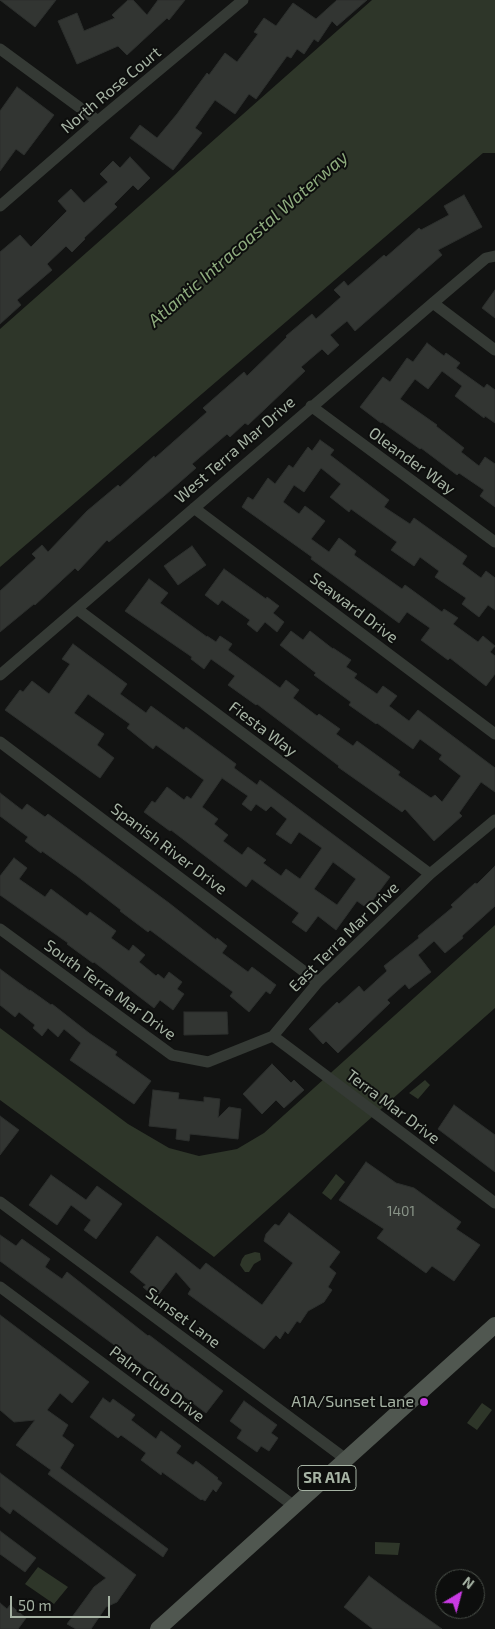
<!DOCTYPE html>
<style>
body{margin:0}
#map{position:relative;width:495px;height:1629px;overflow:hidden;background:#121312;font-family:"Exo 2",sans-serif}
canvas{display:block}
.north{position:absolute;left:435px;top:1569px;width:50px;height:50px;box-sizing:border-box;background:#0d0e0d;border:1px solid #4a5049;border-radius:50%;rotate:37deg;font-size:14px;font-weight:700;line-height:20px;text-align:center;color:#a6b3a4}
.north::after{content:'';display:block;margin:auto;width:18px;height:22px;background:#c93ae3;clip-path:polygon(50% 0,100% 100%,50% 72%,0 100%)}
.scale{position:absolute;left:10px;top:1596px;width:100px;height:22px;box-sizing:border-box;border:2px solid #a6b3a4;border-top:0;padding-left:6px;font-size:15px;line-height:18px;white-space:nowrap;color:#a6b3a4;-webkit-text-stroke:4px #0d0e0d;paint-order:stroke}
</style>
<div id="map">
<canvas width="495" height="1629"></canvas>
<div class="north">N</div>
<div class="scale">50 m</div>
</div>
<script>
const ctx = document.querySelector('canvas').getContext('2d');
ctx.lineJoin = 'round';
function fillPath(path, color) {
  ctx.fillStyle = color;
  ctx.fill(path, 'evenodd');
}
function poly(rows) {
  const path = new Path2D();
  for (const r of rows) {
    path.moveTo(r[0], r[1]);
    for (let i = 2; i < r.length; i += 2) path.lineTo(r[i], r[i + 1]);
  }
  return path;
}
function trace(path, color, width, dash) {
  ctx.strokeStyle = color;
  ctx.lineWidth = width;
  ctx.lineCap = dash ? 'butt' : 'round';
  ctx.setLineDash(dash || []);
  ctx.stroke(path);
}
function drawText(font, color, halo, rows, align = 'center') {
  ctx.font = font + ' "Exo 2",sans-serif';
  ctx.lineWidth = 4;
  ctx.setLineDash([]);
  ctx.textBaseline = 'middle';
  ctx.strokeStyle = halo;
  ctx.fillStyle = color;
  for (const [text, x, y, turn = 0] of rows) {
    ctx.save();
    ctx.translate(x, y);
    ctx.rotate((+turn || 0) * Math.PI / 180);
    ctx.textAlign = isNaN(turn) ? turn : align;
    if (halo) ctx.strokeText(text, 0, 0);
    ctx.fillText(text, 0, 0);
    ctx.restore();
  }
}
fillPath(poly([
 [372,0,495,0,495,153,483,153,0,567,0,329],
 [495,925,495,1008,214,1257,0,1100,0,1028,128,1124,169,1148,199,1156,237,1149,264,1133],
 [425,1080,430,1085,418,1099,409,1093],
 [336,1174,345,1182,331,1200,322,1193],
 [255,1252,260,1253,261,1260,254,1264,249,1272,245,1272,240,1265,242,1259,245,1255],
 [482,1403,492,1410,477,1430,467,1423],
 [375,1542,400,1543,398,1555,375,1554],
 [38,1567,68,1587,54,1604,25,1584]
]), '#2e3629');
const building = poly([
 [0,0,56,0,35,27,0,0],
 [128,0,133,0,147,15,158,0,185,0,169,20,167,18,127,55,118,46,77,64,58,21,77,13,84,31,115,18,112,15,128,0],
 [337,0,367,0,337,26,332,21,318,42,314,39,304,54,297,49,291,58,287,56,256,99,249,94,235,114,215,100,195,128,202,133,173,170,130,138,140,125,157,138,177,114,207,73,209,75,225,53,237,62,258,34,254,32,264,18,276,26,293,3,316,19,337,0],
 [17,87,54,115,24,155,16,149,0,171,0,111,17,87],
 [130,157,150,178,138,190,133,185,114,204,117,207,84,238,85,239,72,252,66,246,47,264,52,270,17,300,21,305,0,324,0,252,20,235,31,247,67,211,58,201,71,189,84,203,108,182,100,174,113,161,120,168,130,157],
 [464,195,482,227,438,250,442,255,355,331,347,321,330,335,339,345,328,355,322,349,301,367,305,371,248,425,245,423,230,437,227,434,192,464,196,468,164,496,109,542,107,540,78,571,75,568,35,605,34,604,0,632,0,591,36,558,32,554,42,545,48,552,87,511,118,485,120,487,154,456,155,458,207,412,203,408,244,372,247,376,287,337,286,336,312,314,316,319,341,297,334,290,344,281,348,286,384,255,386,257,419,228,421,230,449,215,444,206,464,195],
 [495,290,495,318,482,308,495,290],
 [427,343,444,356,446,353,460,363,456,368,484,388,487,384,495,390,495,423,485,416,484,418,455,396,462,386,442,371,428,389,415,379,400,399,437,425,436,426,464,448,461,452,479,466,485,457,495,464,495,507,480,496,484,490,459,473,457,475,421,448,420,449,382,422,381,423,360,407,383,377,390,382,407,358,413,362,427,343],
 [320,440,334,450,330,455,389,500,384,507,410,524,414,518,467,556,462,564,481,578,486,571,495,578,495,610,488,605,479,617,462,604,466,598,435,577,439,571,420,557,414,566,391,550,397,542,351,509,349,512,330,497,341,484,321,468,304,492,294,485,283,502,299,514,305,506,325,521,311,539,329,552,339,538,356,551,354,555,402,589,405,585,442,612,444,609,458,618,453,624,478,642,483,636,495,646,490,652,495,656,495,674,486,686,450,658,448,660,421,640,430,628,407,612,399,623,311,559,312,557,242,507,248,497,253,500,268,478,275,484,289,465,293,468,308,447,312,451,320,440],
 [192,546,206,565,178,585,164,566,192,546],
 [224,569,266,599,267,597,279,606,273,613,284,622,277,632,265,622,257,632,247,624,250,620,222,600,218,605,205,595,224,569],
 [149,579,168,593,160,603,207,637,207,636,216,642,220,636,232,644,228,650,280,688,286,680,299,690,293,698,317,716,319,714,340,729,336,734,353,746,357,741,400,772,398,775,431,798,435,795,442,802,461,776,439,759,442,755,420,739,413,749,377,723,376,724,349,705,351,702,314,675,316,673,280,645,291,631,303,640,310,631,333,649,333,648,351,660,346,667,357,674,354,678,377,694,383,686,397,696,389,706,409,721,418,710,495,768,495,792,481,782,459,813,462,816,434,841,405,809,402,812,338,767,339,766,257,704,256,705,228,685,235,676,211,659,204,669,191,659,192,657,125,611,149,579],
 [73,644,127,684,120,694,146,713,151,706,184,730,186,727,236,764,234,768,257,785,260,780,390,877,367,908,357,901,336,930,318,916,306,932,292,922,299,913,252,879,246,887,171,830,170,831,144,812,152,801,155,803,167,787,184,800,187,796,191,799,204,780,156,745,153,749,127,728,130,724,88,694,74,713,104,734,97,745,114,758,100,778,5,710,20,690,23,692,32,681,49,694,70,664,62,659,73,644],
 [222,778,248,796,242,804,251,811,256,804,266,811,271,806,287,819,276,834,291,844,299,832,322,848,300,879,286,869,281,876,263,863,266,860,248,847,242,855,223,841,228,835,214,824,218,819,202,807,222,778],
 [333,862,356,879,337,905,314,889,333,862],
 [0,793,22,810,27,804,45,817,48,814,169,903,216,940,217,938,227,946,222,953,248,972,252,967,276,985,270,994,266,991,249,1012,230,996,233,992,150,930,148,932,120,911,121,910,77,876,42,851,41,853,25,841,28,837,0,816,0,793],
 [14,858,27,868,19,879,45,897,51,889,87,916,90,912,116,931,111,938,129,951,133,945,145,955,139,962,156,976,158,974,164,979,169,972,182,982,177,989,184,994,173,1010,160,1000,154,1008,94,962,93,963,67,944,68,943,0,895,0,876,14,858],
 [495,866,495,906,462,936,463,938,445,953,434,941,418,955,431,972,409,989,405,984,387,1000,390,1003,338,1053,326,1041,323,1044,309,1029,337,1002,339,1004,359,986,364,992,387,971,384,966,419,938,418,936,453,907,451,905,475,883,477,884,495,866],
 [0,969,30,991,30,990,51,1005,52,1004,89,1033,117,1052,115,1055,151,1081,134,1104,70,1060,81,1043,64,1029,58,1037,48,1028,42,1036,33,1028,35,1025,19,1012,15,1017,0,1005,0,969],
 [184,1012,227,1012,228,1034,184,1035,184,1012],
 [272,1064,291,1083,294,1080,304,1090,284,1108,276,1100,262,1114,243,1094,272,1064],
 [153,1090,179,1093,178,1099,204,1102,204,1097,220,1099,218,1118,229,1107,241,1109,238,1139,190,1134,189,1141,176,1139,177,1129,149,1126,153,1090],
 [454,1105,495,1135,495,1172,438,1129,454,1105],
 [0,1116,19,1130,0,1155,0,1116],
 [366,1162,396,1183,414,1188,461,1222,456,1229,480,1245,454,1281,432,1266,426,1273,377,1238,384,1229,339,1200,366,1162],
 [51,1175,86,1200,97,1186,122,1204,96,1239,84,1230,91,1220,71,1205,57,1225,29,1205,51,1175],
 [289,1213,340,1252,329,1267,336,1273,328,1287,332,1290,324,1302,308,1311,300,1323,297,1321,288,1334,285,1331,280,1339,276,1335,264,1349,188,1294,191,1289,176,1272,156,1298,143,1287,146,1285,130,1272,157,1236,200,1270,206,1263,262,1305,293,1263,264,1241,266,1234,275,1224,279,1226,289,1213],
 [0,1235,16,1246,22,1239,50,1259,45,1267,62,1279,67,1272,148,1336,149,1335,223,1391,206,1413,118,1346,117,1347,0,1261,0,1235],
 [0,1315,89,1382,72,1403,60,1393,47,1410,68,1425,62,1436,74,1445,60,1468,168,1549,163,1557,48,1474,51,1470,16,1445,35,1420,14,1422,0,1410,0,1315],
 [103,1398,110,1403,113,1399,135,1415,131,1420,156,1439,161,1431,181,1446,176,1453,193,1465,196,1461,218,1478,217,1479,222,1483,216,1492,213,1489,205,1501,202,1499,201,1500,162,1472,161,1475,141,1460,146,1453,121,1435,118,1438,90,1417,103,1398],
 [244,1401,277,1425,271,1433,278,1438,269,1451,261,1446,257,1452,237,1438,242,1430,230,1421,244,1401],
 [0,1473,136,1575,117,1602,106,1607,91,1629,76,1629,67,1624,94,1587,106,1578,13,1509,10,1514,0,1506,0,1473],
 [0,1531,36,1558,25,1572,0,1554,0,1531],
 [369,1576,401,1600,442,1629,373,1629,344,1607,369,1576],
 [0,1603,7,1609,10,1605,26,1618,18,1629,0,1629,0,1603]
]);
fillPath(building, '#323532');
trace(building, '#2c2f2d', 1);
trace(poly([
 [0,49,98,121],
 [0,206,98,121,243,0],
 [433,303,495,350],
 [311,406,495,542],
 [194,508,495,734],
 [77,609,430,874],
 [0,675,433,303,486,258,495,256],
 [0,742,318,982],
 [0,929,172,1055,208,1062,273,1036,318,982,430,874,495,820],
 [273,1036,495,1203],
 [0,1202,347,1460],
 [0,1287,294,1506]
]), '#353a35', 11);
trace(poly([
 [158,1629,495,1325]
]), '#505750', 16);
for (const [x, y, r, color] of [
 [424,1402,5,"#c93ae3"]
]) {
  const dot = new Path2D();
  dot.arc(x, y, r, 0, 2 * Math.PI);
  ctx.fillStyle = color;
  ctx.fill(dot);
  trace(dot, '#0d0e0d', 2);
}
drawText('14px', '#899488', null, [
 ["1401",401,1211]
]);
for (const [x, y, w] of [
 [327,1478,58]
]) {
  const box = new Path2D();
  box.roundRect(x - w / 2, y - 12.5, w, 25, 4);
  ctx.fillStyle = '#0d0e0d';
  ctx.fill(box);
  trace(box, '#a6b3a4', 1);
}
drawText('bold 15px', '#a6b3a4', null, [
 ["SR A1A",327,1478]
]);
drawText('16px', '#a6b3a4', '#0d0e0d', [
 ["North Rose Court",111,90,-40],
 ["West Terra Mar Drive",235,450,-41],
 ["Oleander Way",412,461,36],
 ["Seaward Drive",354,608,37],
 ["Fiesta Way",263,729,37],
 ["Spanish River Drive",169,849,37],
 ["East Terra Mar Drive",344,937,-45],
 ["South Terra Mar Drive",110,990,36],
 ["Terra Mar Drive",393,1107,37],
 ["Sunset Lane",183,1318,37],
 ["Palm Club Drive",157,1384,37]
]);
drawText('16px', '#a6b3a4', '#0d0e0d', [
 ["A1A/Sunset Lane",414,1402]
], 'right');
drawText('italic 18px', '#8eac7e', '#0d0e0d', [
 ["Atlantic Intracoastal Waterway",248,239,-41]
]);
</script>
